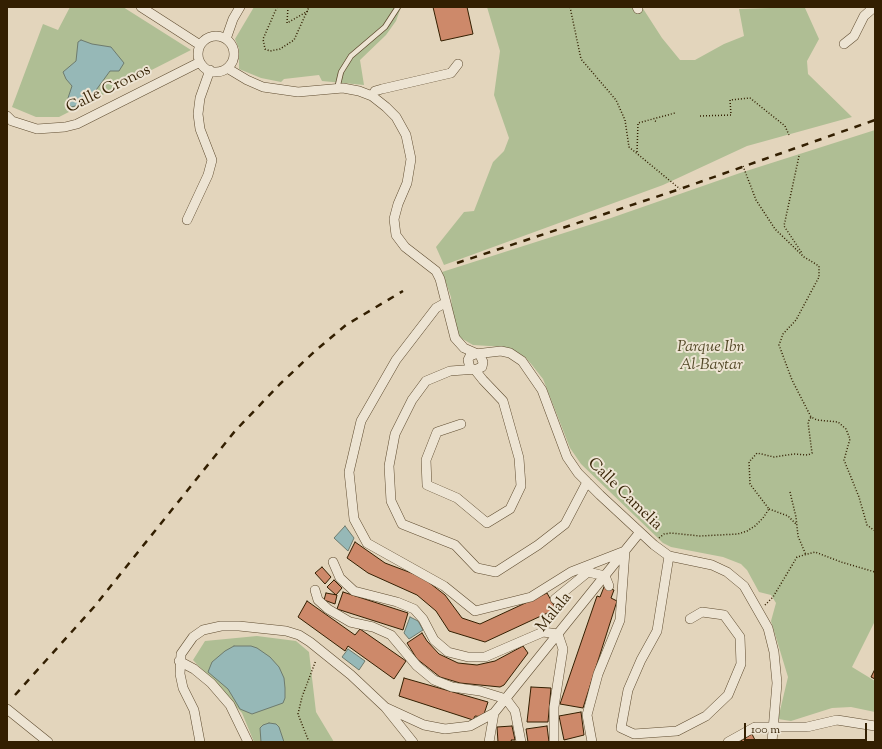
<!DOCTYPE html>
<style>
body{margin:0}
#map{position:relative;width:882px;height:749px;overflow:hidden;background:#e3d5bc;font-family:"Sorts Mill Goudy",serif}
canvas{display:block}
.frame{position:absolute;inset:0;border:8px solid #331f01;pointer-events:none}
.scale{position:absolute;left:744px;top:723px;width:123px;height:18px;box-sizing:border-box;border:2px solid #331f01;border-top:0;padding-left:5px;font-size:12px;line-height:14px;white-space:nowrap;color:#331f01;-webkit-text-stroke:3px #ede4d3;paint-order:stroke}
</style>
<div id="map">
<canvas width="882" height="749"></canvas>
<div class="frame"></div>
<div class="scale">100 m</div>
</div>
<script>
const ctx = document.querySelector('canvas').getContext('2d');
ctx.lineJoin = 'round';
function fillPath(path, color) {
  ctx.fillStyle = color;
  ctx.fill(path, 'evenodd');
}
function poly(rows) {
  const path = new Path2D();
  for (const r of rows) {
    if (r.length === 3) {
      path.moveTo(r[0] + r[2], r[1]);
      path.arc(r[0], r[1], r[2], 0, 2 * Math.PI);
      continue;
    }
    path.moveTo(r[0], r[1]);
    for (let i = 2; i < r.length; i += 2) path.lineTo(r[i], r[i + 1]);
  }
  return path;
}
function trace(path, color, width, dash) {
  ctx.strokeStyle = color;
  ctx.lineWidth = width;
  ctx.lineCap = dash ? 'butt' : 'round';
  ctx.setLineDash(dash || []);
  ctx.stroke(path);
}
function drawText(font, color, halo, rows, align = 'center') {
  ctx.font = font + ' "Sorts Mill Goudy",serif';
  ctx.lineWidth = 4;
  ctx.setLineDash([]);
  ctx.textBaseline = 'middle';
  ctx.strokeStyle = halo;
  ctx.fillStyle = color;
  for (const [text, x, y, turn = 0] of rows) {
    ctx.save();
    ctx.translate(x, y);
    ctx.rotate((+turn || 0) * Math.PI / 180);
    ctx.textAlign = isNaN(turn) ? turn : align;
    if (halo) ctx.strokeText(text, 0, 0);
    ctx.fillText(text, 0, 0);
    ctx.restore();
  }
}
fillPath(poly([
 [70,7,123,7,191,50,59,117,36,117,12,107,43,24,58,30],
 [254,7,401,7,396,21,386,35,360,60,364,85,322,81,319,75,284,79,281,82,261,78,239,69,239,49,235,39],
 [487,7,642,7,662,38,680,60,695,60,724,44,744,36,739,9,800,7,805,8,819,39,807,61,808,74,852,117,747,146,663,185,444,265,436,247,464,212,474,211,493,162,504,151,509,138,494,95,500,51],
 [875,130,875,621,852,667,875,681,875,712,851,707,832,708,791,721,778,719,788,677,771,621,776,603,771,595,759,592,747,570,741,564,723,557,671,547,663,543,581,464,570,448,543,379,532,365,525,357,515,351,505,347,473,345,459,337,453,319,451,297,442,272,611,218,740,173],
 [257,636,296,641,309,652,316,712,334,742,254,742,242,713,193,660,205,641]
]), '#afbe94');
const water = poly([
 [81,40,92,44,111,47,124,63,119,71,110,71,91,97,84,104,71,107,67,101,72,86,66,79,63,72,76,61,78,42,81,40],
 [345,526,354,538,348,551,334,538,345,526],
 [410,617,418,621,423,630,409,639,404,633,410,617],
 [234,646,251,646,257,648,270,657,279,667,284,678,285,688,285,698,283,703,252,714,240,709,228,689,208,672,212,662,225,651,234,646],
 [348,649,365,661,359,670,342,657,348,649],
 [269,723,276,724,279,727,284,742,261,742,260,728,263,725,269,723]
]);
fillPath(water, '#96b8b7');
trace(water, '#6e7b6e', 1);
const building = poly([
 [433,7,467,7,473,34,441,41,433,7],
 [355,542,385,563,422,577,445,595,462,618,480,624,547,593,556,609,485,642,449,631,436,611,417,595,368,573,347,558,355,542],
 [322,567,331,577,325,584,315,573,322,567],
 [334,580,342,588,336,595,327,587,334,580],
 [604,587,614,590,611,598,617,601,583,708,560,704,597,596,600,597,604,587],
 [343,592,408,613,403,630,337,609,343,592],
 [326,593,337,595,335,604,324,600,326,593],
 [307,601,355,635,360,629,406,661,394,679,348,646,345,651,298,617,307,601],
 [422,633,427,641,439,654,458,663,477,665,495,661,523,646,528,653,504,685,500,687,460,683,440,677,417,659,407,643,422,633],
 [875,669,875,679,871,677,875,669],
 [404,678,488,702,483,717,475,716,473,720,399,696,404,678],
 [531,687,551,688,548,722,527,722,531,687],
 [581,712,584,735,564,740,559,716,581,712],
 [512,726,515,740,511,740,512,742,498,742,497,727,512,726],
 [547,726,549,742,528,742,526,729,547,726],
 [752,734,756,742,739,742,752,734]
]);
fillPath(building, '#cd896a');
trace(building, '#331f01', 1);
const lane = poly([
 [337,89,341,72,351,56,385,27,398,7]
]);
const street = poly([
 [141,7,200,45],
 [637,7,638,9],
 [216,54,18],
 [226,39,233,19,240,7],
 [844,44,854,36,864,16,872,9,875,9],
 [227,68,247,80,263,87,298,92,343,88,359,91,372,96,386,107,396,117,406,135,411,159,407,183,398,204,394,219,396,235,405,247,436,271,440,279,455,338,464,348,480,355,483,362,482,367,477,369,450,371,426,381,412,400,395,434,389,466,391,501,402,524,455,545,477,568,496,572,538,545,565,524,587,482],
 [372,96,375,91,382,89,451,73,458,64],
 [7,116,12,121,37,129,65,127,77,124,200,62],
 [187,220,208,175,212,160,200,129,198,114,200,98,210,70],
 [445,303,436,308,396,360,361,421,349,472,354,519,367,543,444,586,475,611,531,597,571,572,625,551,620,620,598,674,587,715,592,742],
 [461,424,437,432,426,460,427,485,457,498,487,523,510,509,521,486,519,458,503,401,483,380,475,370,470,368,468,360,470,356,475,354,501,351,510,353,522,361,542,390,567,457,578,473,600,495,654,545,669,556,712,565,727,572,744,586,768,628,774,652,777,683,772,742],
 [669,556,657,631,641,660,628,690,621,728,634,734,677,731,706,716,728,695,741,664,740,637,724,615,702,612,690,619],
 [333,562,340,578,354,591,397,602,414,609,423,619,434,640,448,652,468,657,485,657,543,632,558,634,563,649,554,707,554,742],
 [315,590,318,600,328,609,350,622,373,627,391,635,417,666,434,680,452,687,480,691,506,699,515,711,521,742],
 [555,599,588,572,605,576,609,586],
 [179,661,194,669,211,683,230,705,248,742],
 [387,708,424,725,445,729,470,726,494,713,489,742],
 [7,709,48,742],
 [494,713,640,532],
 [200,742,194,710,183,688,180,674,181,654,193,637,203,630,221,626,239,626,286,631,299,635,310,642,351,675,385,707,413,742],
 [728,742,755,727,807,727,837,720,875,726]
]);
trace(lane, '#5f4c30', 6);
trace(street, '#5f4c30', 10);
trace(poly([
 [277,7,263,39,265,49,270,51,280,49,294,40,309,7],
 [288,7,287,23,308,11],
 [570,7,581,59,616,100,625,120,629,147,680,189],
 [700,116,731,115,730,100,750,98,785,126,789,135],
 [655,121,657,122],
 [637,152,638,123,675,113],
 [799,156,784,226,802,253],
 [743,166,756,200,775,229,804,257,819,266,819,277,796,320,783,334,779,345,792,380,811,417,817,420,838,422,846,429,850,439,844,460,859,497,867,525,875,531],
 [790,492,796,517,798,536,806,555],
 [769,509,788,516,797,525],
 [659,538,664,534,671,533,700,536,738,534,747,531,755,526,763,518,769,509,750,484,749,462,757,453,774,457,794,454,808,455,812,453,808,422,811,417],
 [765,605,773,597,797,557,815,552,841,562,875,572],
 [309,742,298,714,302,697,316,660]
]), '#331f01', 1.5, [1, 2]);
trace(lane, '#ede4d3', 4.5);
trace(street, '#ede4d3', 9);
trace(poly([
 [457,263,680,189,875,120],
 [15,695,94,607,235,431,280,384,315,351,346,325,403,291]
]), '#331f01', 2.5, [7, 7]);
drawText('16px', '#331f01', '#ede4d3', [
 ["Calle Cronos",109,90,-26],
 ["Calle Camelia",624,495,44],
 ["Malala",555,613,-51]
]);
drawText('italic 16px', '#524726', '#ede4d3', [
 ["Parque Ibn",711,348],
 ["Al-Baytar",711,366]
]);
</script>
